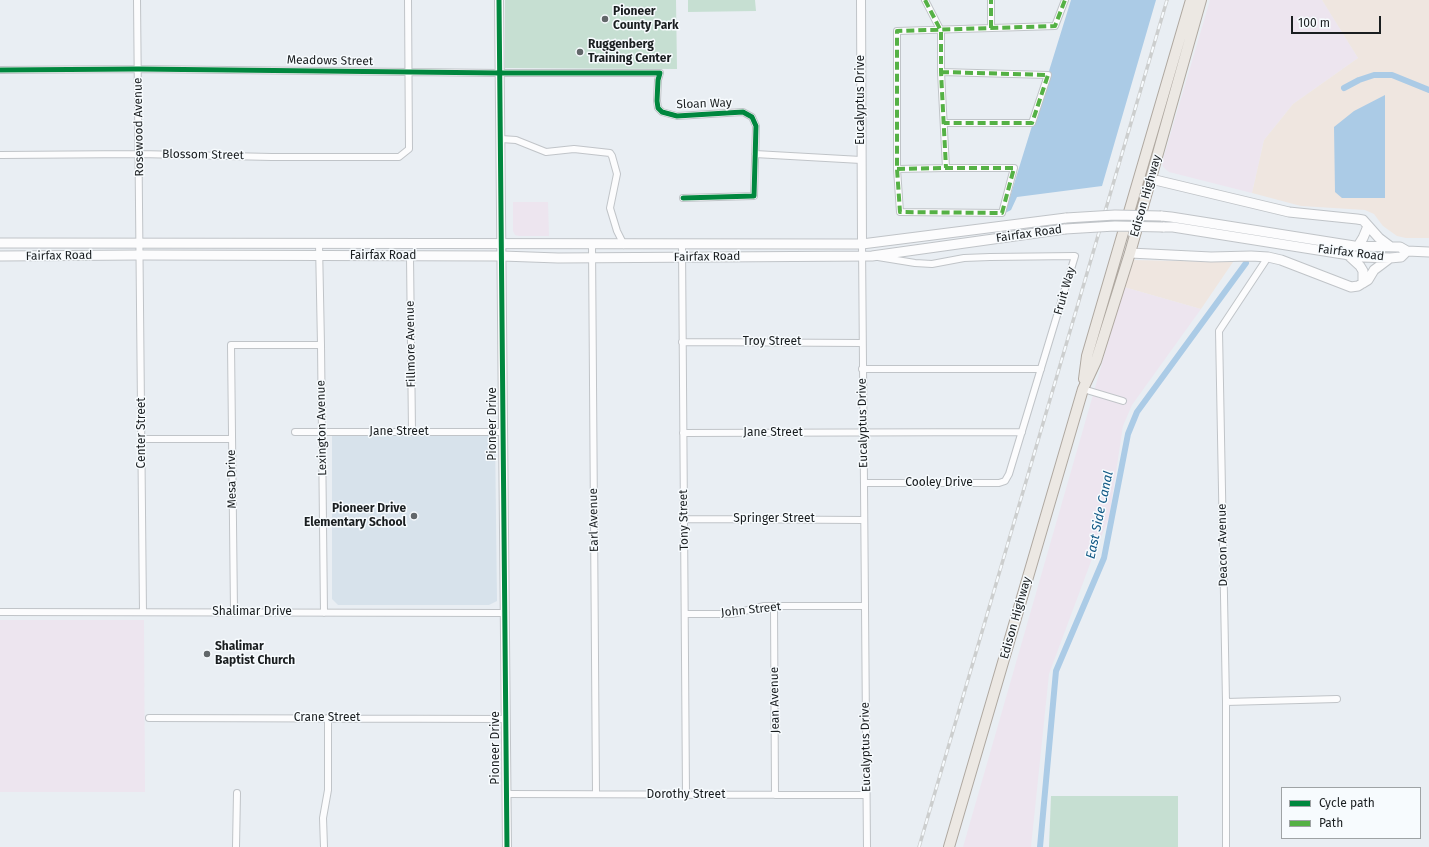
<!DOCTYPE html>
<style>
body{margin:0}
#map{position:relative;width:1429px;height:847px;overflow:hidden;background:#e9eef3;font-family:"Fira Sans",sans-serif}
canvas{display:block}
.legend{position:absolute;left:1281px;top:787px;width:140px;height:52px;box-sizing:border-box;background:#f7fbfe;border:1px solid #9fa3a5;margin:0;padding:5px 7px;list-style:none;font-size:12px;color:#1a1e20}
.legend li{display:flex;align-items:center;gap:8px;height:20px}
.legend b{width:20px;border:1px solid #9fa3a5}
.scale{position:absolute;left:1291px;top:16px;width:90px;height:18px;box-sizing:border-box;border:2px solid #1a1e20;border-top:0;padding-left:5px;font-size:12px;line-height:14px;white-space:nowrap;color:#1a1e20;-webkit-text-stroke:3px #f7fbfe;paint-order:stroke}
</style>
<div id="map">
<canvas width="1429" height="847"></canvas>
<ul class="legend">
<li><b style="height:5px;background:#00873e"></b>Cycle path</li>
<li><b style="height:5px;background:#55b145"></b>Path</li>
</ul>
<div class="scale">100 m</div>
</div>
<script>
const ctx = document.querySelector('canvas').getContext('2d');
ctx.lineJoin = 'round';
function fillPath(path, color) {
  ctx.fillStyle = color;
  ctx.fill(path, 'evenodd');
}
function poly(rows) {
  const path = new Path2D();
  for (const r of rows) {
    path.moveTo(r[0], r[1]);
    for (let i = 2; i < r.length; i += 2) path.lineTo(r[i], r[i + 1]);
  }
  return path;
}
function trace(path, color, width, dash) {
  ctx.strokeStyle = color;
  ctx.lineWidth = width;
  ctx.lineCap = dash ? 'butt' : 'round';
  ctx.setLineDash(dash || []);
  ctx.stroke(path);
}
function drawText(font, color, halo, rows, align = 'center') {
  ctx.font = font + ' "Fira Sans",sans-serif';
  ctx.lineWidth = 3;
  ctx.setLineDash([]);
  ctx.textBaseline = 'middle';
  ctx.strokeStyle = halo;
  ctx.fillStyle = color;
  for (const [text, x, y, turn = 0] of rows) {
    ctx.save();
    ctx.translate(x, y);
    ctx.rotate((+turn || 0) * Math.PI / 180);
    ctx.textAlign = isNaN(turn) ? turn : align;
    if (halo) ctx.strokeText(text, 0, 0);
    ctx.fillText(text, 0, 0);
    ctx.restore();
  }
}
fillPath(poly([
 [1210,0,1322,0,1358,58,1293,104,1264,140,1252,193,1169,172,1163,167,1162,163],
 [513,202,548,202,549,236,519,236,515,235,513,231],
 [1124,287,1201,309,1132,405,1123,426,1109,518,1093,556,1049,674,1031,847,963,847],
 [0,620,144,620,145,792,0,792]
]), '#ede5ef');
fillPath(poly([
 [1322,0,1429,0,1429,238,1406,238,1397,236,1383,226,1374,214,1365,210,1301,206,1252,193,1264,140,1293,104,1358,58],
 [1132,260,1233,262,1201,309,1124,287]
]), '#efe6e0');
fillPath(poly([
 [332,433,495,433,497,601,489,605,338,605,332,599]
]), '#d7e2eb');
fillPath(poly([
 [505,0,676,0,677,69,505,68],
 [688,0,755,0,756,11,688,12],
 [1051,796,1178,796,1178,847,1049,847]
]), '#c6dfd2');
fillPath(poly([
 [1071,0,1156,0,1102,186,1017,197,1011,210,1005,213],
 [1385,95,1385,198,1342,198,1335,192,1334,127,1354,111]
]), '#abcbe6');
trace(poly([
 [1344,88,1359,80,1374,75,1392,75,1429,90],
 [1040,847,1056,671,1104,558,1128,434,1137,412,1246,263]
]), '#abcbe6', 6);
const minor = poly([
 [137,0,143,612],
 [925,0,941,31,941,72,946,168],
 [991,28,991,0],
 [0,70,138,69,500,73,660,73,658,80,657,101,658,108,662,112,677,116,743,112,752,117,756,126,754,196,683,198],
 [941,72,1048,75,1032,123,944,123],
 [501,139,516,140,546,152,574,149,610,153,612,156,617,174,610,208,617,231,624,245],
 [755,154,861,160],
 [0,155,139,154,272,157,399,157,409,149,408,0],
 [897,169,946,168,1014,168,1002,213,900,212,897,169,897,31,1055,26,1065,0],
 [319,244,321,345,324,613],
 [862,244,867,847],
 [592,245,596,794],
 [682,245,686,795],
 [410,256,412,432],
 [682,342,862,343],
 [862,369,1041,369],
 [1083,389,1123,401],
 [295,432,503,432],
 [683,433,1022,432],
 [142,439,232,439],
 [864,483,999,483,1005,481,1009,474,1075,256,990,257,964,258,932,264,915,263,878,257],
 [684,519,864,520],
 [774,606,775,795],
 [0,612,504,613],
 [234,612,231,345,321,345],
 [685,614,732,614,764,606,865,606],
 [1226,702,1337,699],
 [149,718,505,719],
 [506,794,866,795],
 [236,847,237,793],
 [324,847,323,818,328,790,328,718],
 [1226,847,1226,702,1219,331,1268,257]
]);
const tertiary = poly([
 [499,0,507,847],
 [861,0,862,244]
]);
const secondary = poly([
 [1151,179,1289,212,1357,219,1363,220,1379,238,1391,247],
 [1161,216,1171,217,1354,246,1400,247,1407,251,1429,252],
 [1163,227,1173,227,1362,257,1390,258,1401,257,1407,251],
 [0,243,862,244,1066,218],
 [1358,246,1363,238,1368,226],
 [1130,253,1211,257,1251,256,1268,257,1281,260,1351,287,1358,286,1368,280,1374,270,1390,258],
 [1348,255,1360,266,1363,271,1363,283],
 [0,256,141,255,502,256,558,258,872,256,1065,229]
]);
const primary = poly([
 [1084,379,1087,356,1191,0],
 [949,847,1083,389,1096,361,1130,253,1201,0]
]);
trace(minor, '#c0c4c8', 8);
trace(tertiary, '#c0c4c8', 10);
trace(secondary, '#c0c4c8', 11);
trace(primary, '#afa8a0', 12);
trace(minor, '#fcfcfd', 6);
trace(tertiary, '#fcfcfd', 8);
trace(secondary, '#fcfcfd', 9);
trace(primary, '#ece8e3', 10);
const rail = poly([
 [919,847,1167,0]
]);
trace(rail, '#cccece', 3.5);
trace(rail, '#f7fbfe', 2, [6]);
const secondaryBridge = poly([
 [1066,218,1115,215,1161,216],
 [1065,229,1115,226,1163,227]
]);
trace(secondaryBridge, '#c0c4c8', 11, []);
trace(secondaryBridge, '#fcfcfd', 9);
trace(poly([
 [925,0,941,31,941,72,946,168],
 [991,28,991,0],
 [941,72,1048,75,1032,123,944,123],
 [897,169,946,168,1014,168,1002,213,900,212,897,169,897,31,1055,26,1065,0]
]), '#55b145', 4, [8, 4]);
trace(poly([
 [499,0,507,847],
 [0,70,138,69,500,73,660,73,658,80,657,101,658,108,662,112,677,116,743,112,752,117,756,126,754,196,683,198]
]), '#00873e', 5);
for (const [x, y, r, color] of [
 [605,19,4,"#62676a"],
 [580,52,4,"#62676a"],
 [414,516,4,"#62676a"],
 [207,654,4,"#62676a"]
]) {
  const dot = new Path2D();
  dot.arc(x, y, r, 0, 2 * Math.PI);
  ctx.fillStyle = color;
  ctx.fill(dot);
  trace(dot, '#f7fbfe', 1.5);
}
drawText('bold 12px', '#1a1e20', '#f7fbfe', [
 ["Pioneer",613,12],
 ["County Park",613,26],
 ["Ruggenberg",588,45],
 ["Training Center",588,59],
 ["Pioneer Drive",406,509,"right"],
 ["Elementary School",406,523,"right"],
 ["Shalimar",215,647],
 ["Baptist Church",215,661]
], 'left');
drawText('12px', '#1a1e20', '#f7fbfe', [
 ["Meadows Street",330,61,1],
 ["Eucalyptus Drive",861,100,-90],
 ["Sloan Way",704,104,-2],
 ["Rosewood Avenue",139,127,-91],
 ["Blossom Street",203,155,1],
 ["Edison Highway",1146,196,-74],
 ["Fairfax Road",1029,234,-8],
 ["Fairfax Road",1351,253,7],
 ["Fairfax Road",59,256,-1],
 ["Fairfax Road",383,256],
 ["Fairfax Road",707,257,-1],
 ["Fruit Way",1065,291,-74],
 ["Troy Street",772,342],
 ["Fillmore Avenue",411,344,-91],
 ["Eucalyptus Drive",863,423,-91],
 ["Pioneer Drive",493,424,-90],
 ["Lexington Avenue",322,428,-91],
 ["Jane Street",399,432],
 ["Center Street",142,433,-90],
 ["Jane Street",773,433],
 ["Mesa Drive",232,479,-91],
 ["Cooley Drive",939,483],
 ["Springer Street",774,519],
 ["Earl Avenue",594,520,-91],
 ["Tony Street",684,520,-91],
 ["Deacon Avenue",1223,545,-91],
 ["John Street",751,610,-6],
 ["Shalimar Drive",252,612],
 ["Edison Highway",1016,618,-74],
 ["Jean Avenue",775,700,-91],
 ["Crane Street",327,718],
 ["Eucalyptus Drive",866,747,-91],
 ["Pioneer Drive",496,748,-90],
 ["Dorothy Street",686,795]
]);
drawText('italic 13px', '#105885', '#f7fbfe', [
 ["East Side Canal",1100,515,-78]
]);
</script>
